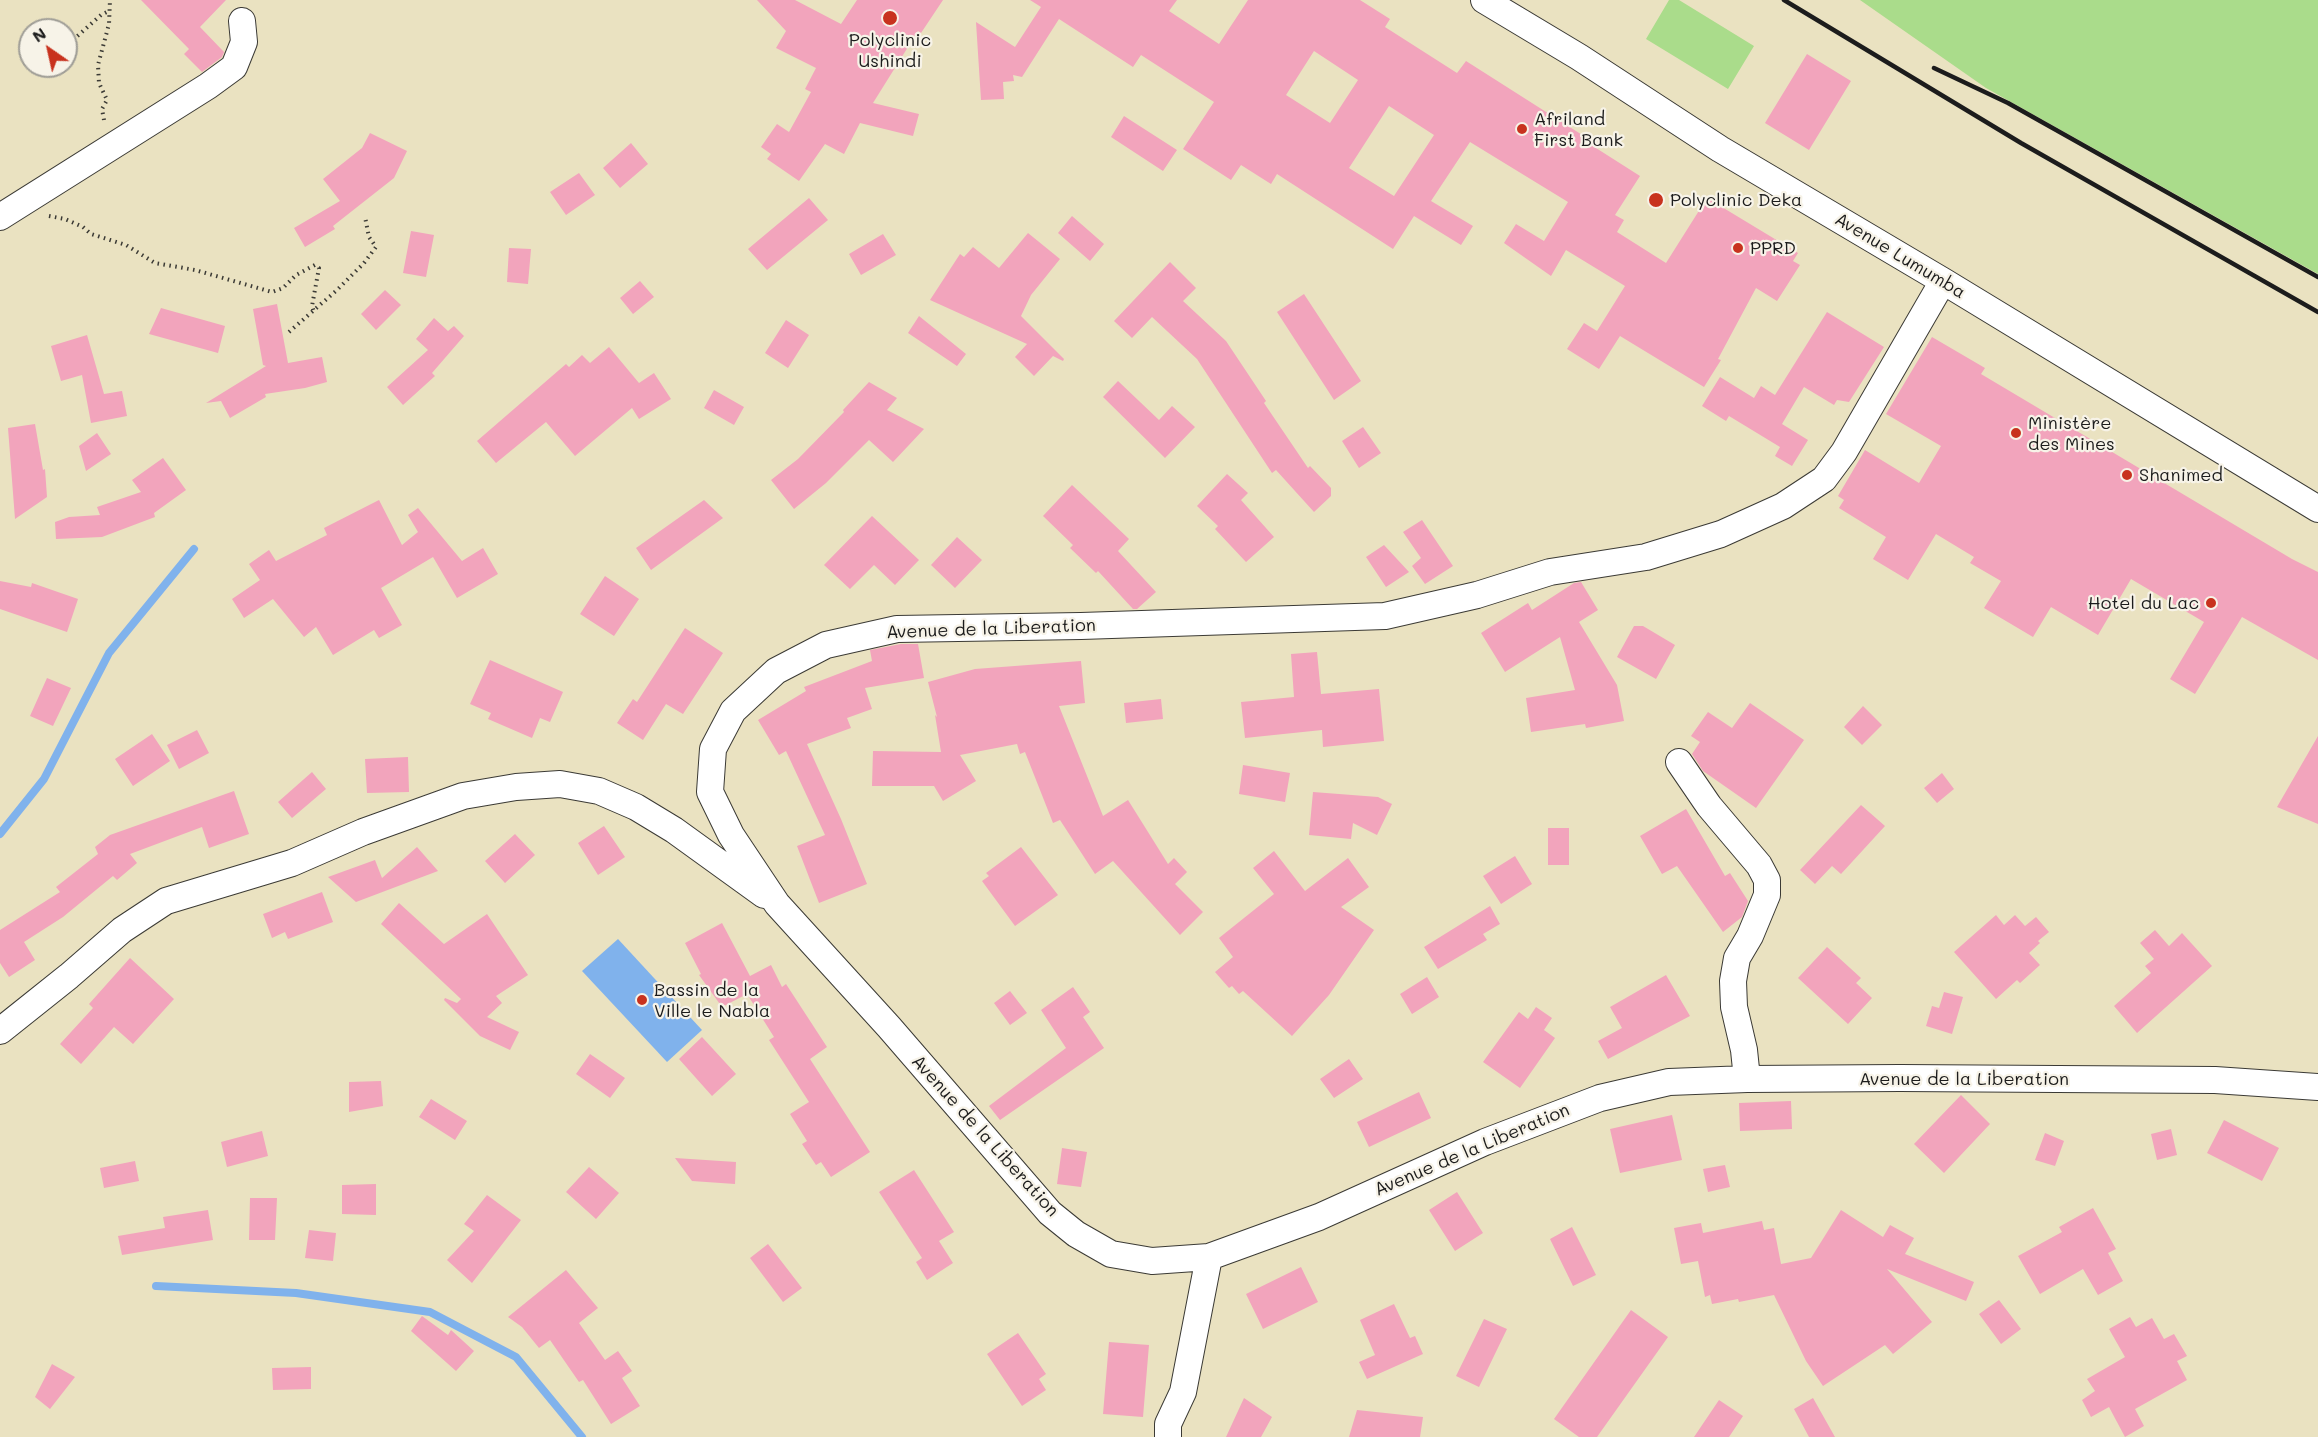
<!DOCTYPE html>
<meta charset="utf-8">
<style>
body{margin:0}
#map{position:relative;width:2318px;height:1437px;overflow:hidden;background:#eae2c1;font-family:Mali,sans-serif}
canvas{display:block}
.north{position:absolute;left:18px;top:18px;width:60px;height:60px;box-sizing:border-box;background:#f7f3e8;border:2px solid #9f9d96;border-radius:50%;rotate:326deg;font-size:16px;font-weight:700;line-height:24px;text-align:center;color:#1c1c1c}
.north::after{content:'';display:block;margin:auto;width:21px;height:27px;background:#c8321e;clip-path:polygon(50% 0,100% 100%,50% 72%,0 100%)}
</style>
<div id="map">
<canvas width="2318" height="1437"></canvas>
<div class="north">N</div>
</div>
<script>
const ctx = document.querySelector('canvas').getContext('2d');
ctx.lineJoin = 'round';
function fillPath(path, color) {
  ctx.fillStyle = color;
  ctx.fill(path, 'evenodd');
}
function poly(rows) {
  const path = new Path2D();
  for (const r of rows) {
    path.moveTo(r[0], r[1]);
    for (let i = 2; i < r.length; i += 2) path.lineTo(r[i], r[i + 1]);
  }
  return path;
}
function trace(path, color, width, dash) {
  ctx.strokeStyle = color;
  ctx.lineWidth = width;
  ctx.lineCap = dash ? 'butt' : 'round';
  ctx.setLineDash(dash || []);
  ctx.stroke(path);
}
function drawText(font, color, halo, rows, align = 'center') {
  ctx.font = font + ' Mali,sans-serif';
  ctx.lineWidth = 4.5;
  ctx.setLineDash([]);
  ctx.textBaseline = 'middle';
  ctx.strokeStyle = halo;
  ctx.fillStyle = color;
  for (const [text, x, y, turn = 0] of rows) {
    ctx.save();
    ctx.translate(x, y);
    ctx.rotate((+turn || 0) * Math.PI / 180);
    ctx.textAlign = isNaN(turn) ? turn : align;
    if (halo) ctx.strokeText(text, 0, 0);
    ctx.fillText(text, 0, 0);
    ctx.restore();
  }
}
fillPath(poly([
 [1669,0,1679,0,1754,46,1728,89,1646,39],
 [1860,0,2318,0,2318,274,1986,88]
]), '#aadc8b');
fillPath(poly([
 [618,939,702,1030,667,1062,582,971]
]), '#80b2ec');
trace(poly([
 [0,834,44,779,109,653,194,549],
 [156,1286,296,1293,430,1312,516,1357,582,1437]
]), '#80b2ec', 8);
fillPath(poly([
 [141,0,226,0,200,27,224,52,222,57,202,72,184,54,189,49],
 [757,0,795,0,841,24,857,0,943,0,921,33,918,31,873,103,919,114,913,136,860,123,844,154,825,144,799,181,767,159,771,154,761,147,777,124,789,132,811,92,805,89,816,68,776,48,786,31],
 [1030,0,1177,0,1169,11,1219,44,1248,0,1360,0,1390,19,1385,27,1457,73,1466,61,1587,138,1585,141,1640,176,1615,215,1624,220,1617,232,1666,263,1707,198,1798,253,1793,261,1800,265,1777,301,1756,288,1718,359,1721,360,1704,387,1620,336,1599,369,1567,349,1584,323,1597,331,1625,286,1566,250,1551,276,1504,243,1516,224,1544,241,1568,202,1470,142,1431,201,1473,226,1461,245,1414,216,1393,249,1277,174,1271,184,1241,165,1231,180,1183,149,1214,102,1141,55,1133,67,1059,19,1022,77,1013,75,1014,81,1003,82,1004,99,981,100,976,22,1015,47,1041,7],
 [1314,51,1358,80,1330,123,1286,95],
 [1389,106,1434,135,1394,196,1349,168],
 [1807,54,1851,81,1809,150,1765,123],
 [1124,116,1177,150,1163,171,1111,137],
 [370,133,407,151,394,178,333,226,335,229,305,247,294,228,340,201,323,179,362,148],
 [631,143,648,164,620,188,603,168],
 [579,173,595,195,566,215,550,192],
 [809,198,828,220,767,270,748,249],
 [1072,216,1104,244,1090,261,1058,233],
 [411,231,434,235,426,277,403,273],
 [1028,233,1060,259,1031,295,1021,316,1064,359,1063,361,1053,356,1034,376,1015,357,1027,344,930,300,960,254,964,257,973,247,999,268],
 [883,234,896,255,861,275,849,254],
 [509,248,531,249,528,284,507,282],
 [1170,262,1196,288,1183,301,1226,341,1266,401,1264,403,1308,468,1310,466,1331,488,1331,496,1314,512,1276,470,1272,473,1197,359,1152,317,1132,338,1114,321],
 [640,281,654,297,633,314,620,298],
 [385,290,401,305,376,330,361,314],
 [1304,294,1361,381,1334,400,1277,312],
 [277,304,288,363,322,357,327,382,305,388,265,394,266,397,230,418,221,401,206,403,266,366,263,365,253,309],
 [161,308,225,326,218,353,149,334],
 [1827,312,1884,347,1849,402,1837,400,1834,405,1804,387,1782,424,1808,440,1792,466,1775,456,1780,447,1729,416,1726,421,1702,406,1720,377,1754,398,1761,386,1775,395],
 [919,316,966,354,957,366,908,333],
 [434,318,448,331,454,326,464,336,432,373,435,376,403,405,387,387,428,350,416,339],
 [786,320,809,335,788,368,765,353],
 [87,335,104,394,122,391,127,416,91,423,82,375,61,381,51,346],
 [1932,337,1985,368,1981,374,2292,559,2318,572,2318,660,2242,617,2195,694,2170,679,2204,622,2131,579,2098,635,2051,607,2033,637,1984,608,2001,581,1970,563,1974,557,1936,534,1908,580,1873,559,1886,537,1839,508,1844,500,1838,496,1865,450,1919,483,1941,446,1886,414],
 [609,347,639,383,654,373,671,399,639,419,632,408,575,456,546,422,496,463,477,441,566,364,569,367,582,355,590,363],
 [1118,381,1159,420,1172,406,1195,427,1165,458,1103,397],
 [869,382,897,398,887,410,924,429,893,462,869,440,826,483,794,509,771,480,798,459,844,412,843,410],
 [714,390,744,407,734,425,704,408],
 [35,424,43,470,45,469,47,497,15,519,8,428],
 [1363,427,1381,453,1359,468,1342,441],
 [97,433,111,454,86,471,79,446],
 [163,458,186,490,154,513,155,517,102,537,56,539,55,522,69,517,100,515,97,507,141,492,132,480],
 [1227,474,1248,493,1241,500,1274,537,1246,562,1215,529,1218,526,1197,506],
 [1072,485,1129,539,1118,551,1156,592,1137,609,1133,609,1098,571,1096,573,1070,548,1073,545,1043,516],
 [379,500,402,545,418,532,408,515,418,508,462,561,483,548,498,574,457,598,433,557,381,588,402,625,379,638,374,630,333,655,316,627,304,637,273,599,244,618,232,599,260,580,249,564,269,550,276,561,327,535,324,528],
 [704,500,723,518,651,570,636,548],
 [872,516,919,560,895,585,874,565,850,589,824,565],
 [1422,520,1453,566,1425,584,1412,566,1421,558,1403,532],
 [957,537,982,560,955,588,931,565],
 [1384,545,1409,572,1386,587,1366,557],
 [605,576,639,599,614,636,580,614],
 [0,581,31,587,32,583,78,599,67,632,0,609],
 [1581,582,1598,610,1579,622,1617,685,1624,721,1586,728,1585,724,1531,732,1526,698,1575,690,1560,637,1505,672,1481,633,1528,603,1532,610,1574,583],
 [1634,626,1643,626,1675,645,1656,679,1617,657],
 [685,628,723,653,683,714,666,704,643,740,617,723,633,699,637,702],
 [901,644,918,644,924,678,865,688,872,709,847,718,851,728,807,744,841,819,867,884,819,903,797,846,825,835,786,751,779,755,758,720,806,691,804,687,872,661,870,650],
 [1317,652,1321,694,1379,689,1384,741,1323,747,1322,730,1245,738,1241,702,1294,697,1291,654],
 [490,660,563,692,550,722,540,718,532,738,488,719,491,713,470,704],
 [1081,661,1085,703,1059,706,1103,816,1128,800,1168,864,1174,858,1187,872,1175,884,1203,912,1180,935,1113,861,1095,874,1060,820,1053,823,1025,752,1020,754,1017,744,960,755,976,781,943,801,934,786,872,786,873,751,941,752,935,715,937,717,928,682,975,669],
 [47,678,71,688,53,726,30,716],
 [1161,699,1163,719,1126,723,1124,703],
 [1750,703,1804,740,1756,808,1703,771,1692,754,1700,742,1691,736,1708,712,1732,728],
 [1863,706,1882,725,1862,745,1844,727],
 [197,730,209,753,179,769,167,745],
 [152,734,170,761,133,786,115,759],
 [2318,736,2318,824,2277,807],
 [408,757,409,792,367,793,365,759],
 [1243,765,1290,773,1285,802,1239,794],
 [312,772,326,789,292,818,278,802],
 [1942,773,1954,789,1937,803,1924,788],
 [234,791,249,834,209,848,202,827,130,854,137,863,117,880,113,876,63,917,24,942,35,960,9,977,0,963,0,930,60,892,56,887,98,854,95,847,110,835],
 [1313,792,1378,797,1392,804,1377,835,1353,823,1351,839,1309,835],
 [1861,805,1885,826,1841,874,1832,866,1815,884,1800,870],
 [1686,809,1725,876,1730,873,1748,901,1742,917,1723,932,1677,866,1662,874,1640,836],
 [604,826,625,857,598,875,578,843],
 [1548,828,1569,828,1569,865,1548,865],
 [515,834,535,855,505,883,485,861],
 [417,847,438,871,356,902,328,877,375,860,382,878],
 [1021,847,1058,895,1015,926,982,881,989,876,986,873],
 [1274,851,1305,891,1348,858,1369,887,1341,907,1374,930,1329,995,1292,1036,1243,991,1239,994,1232,986,1229,988,1215,972,1233,957,1219,938,1274,894,1253,868],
 [1515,856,1532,884,1501,904,1483,876],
 [322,892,333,922,288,939,285,932,272,938,263,914],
 [399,903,444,944,487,914,528,975,496,996,502,1003,487,1017,519,1032,510,1050,480,1036,444,1000,445,998,457,1003,461,999,381,924],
 [1490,906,1500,924,1483,934,1487,940,1438,969,1424,947],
 [1996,915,2004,925,2015,915,2025,926,2036,917,2049,932,2038,941,2040,943,2029,953,2040,965,2020,983,2017,980,1996,999,1954,952],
 [722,923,750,976,771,965,782,987,786,984,827,1047,810,1059,870,1152,831,1177,821,1162,816,1165,802,1144,807,1141,790,1114,809,1102,769,1040,774,1037,747,994,722,1007,699,975,701,974,685,943],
 [2155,930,2169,946,2182,933,2212,966,2137,1033,2114,1006,2151,973,2145,966,2154,959,2140,943],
 [1827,947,1861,978,1856,983,1872,998,1848,1024,1798,978],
 [130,958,174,999,133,1044,114,1027,81,1064,60,1044,93,1008,89,1004],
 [1666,975,1690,1016,1608,1059,1598,1041,1622,1028,1610,1007],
 [1427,977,1439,997,1412,1014,1400,994],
 [1073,987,1090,1012,1083,1017,1104,1048,1000,1120,989,1106,1066,1048,1041,1010],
 [1010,991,1027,1013,1010,1025,994,1003],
 [1944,992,1963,997,1952,1034,1926,1026,1932,1006,1939,1008],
 [1536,1007,1552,1018,1544,1030,1555,1038,1520,1088,1483,1062,1519,1012,1528,1019],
 [702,1037,736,1074,712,1096,679,1059],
 [590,1054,625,1078,610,1098,576,1074],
 [1349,1059,1363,1079,1334,1098,1320,1079],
 [381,1081,383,1106,349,1112,349,1082],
 [1419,1092,1431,1118,1369,1147,1357,1122],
 [1961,1095,1990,1124,1944,1173,1914,1144],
 [431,1099,467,1121,455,1140,419,1117],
 [1791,1101,1792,1129,1740,1131,1739,1103],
 [1672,1115,1682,1160,1620,1173,1610,1129],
 [2224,1120,2279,1148,2262,1181,2207,1153],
 [2171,1129,2177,1155,2157,1160,2151,1134],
 [262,1131,268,1156,227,1167,221,1142],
 [2045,1133,2064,1141,2055,1166,2035,1160],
 [1062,1148,1087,1152,1081,1187,1057,1184],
 [675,1158,736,1162,735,1184,692,1181],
 [135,1161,139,1181,104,1188,100,1168],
 [1725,1165,1730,1187,1708,1192,1703,1169],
 [589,1167,619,1193,596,1219,566,1192],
 [914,1170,954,1232,939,1241,953,1263,927,1280,916,1262,922,1258,879,1192],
 [376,1184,376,1215,342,1214,342,1185],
 [1457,1192,1483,1233,1455,1251,1429,1210],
 [487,1195,521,1220,472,1283,447,1260,474,1231,464,1224],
 [250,1198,277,1198,275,1240,249,1240],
 [2093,1208,2116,1249,2108,1253,2123,1281,2098,1295,2083,1269,2040,1294,2018,1256,2062,1232,2059,1227],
 [208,1210,213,1240,122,1255,118,1236,165,1228,163,1217],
 [1841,1210,1883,1237,1890,1225,1914,1238,1905,1254,1974,1282,1966,1301,1887,1269,1932,1322,1893,1354,1885,1345,1823,1386,1806,1361,1774,1295,1739,1302,1738,1299,1712,1304,1710,1295,1705,1297,1698,1261,1681,1264,1674,1228,1701,1223,1703,1233,1762,1221,1764,1230,1774,1228,1781,1264,1811,1258],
 [1572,1227,1596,1275,1573,1286,1550,1239],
 [309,1230,336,1233,333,1261,305,1258],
 [768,1244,802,1288,783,1302,750,1258],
 [1301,1267,1318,1302,1263,1329,1246,1294],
 [566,1270,598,1308,579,1323,605,1360,618,1351,632,1371,622,1378,640,1406,611,1424,583,1380,579,1382,550,1340,539,1348,522,1327,508,1317],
 [1999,1300,2021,1329,2001,1344,1979,1314],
 [1394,1304,1410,1338,1415,1336,1423,1354,1367,1379,1359,1362,1375,1355,1360,1320],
 [1631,1310,1668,1337,1597,1437,1579,1437,1554,1419],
 [422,1316,448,1335,451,1330,474,1351,456,1371,411,1331],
 [2130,1317,2136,1327,2152,1318,2164,1339,2174,1334,2187,1356,2177,1361,2187,1380,2135,1409,2144,1426,2125,1437,2109,1407,2091,1417,2082,1400,2095,1391,2087,1379,2125,1357,2109,1329],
 [1484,1319,1507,1329,1479,1387,1456,1376],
 [1018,1333,1046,1374,1039,1379,1046,1390,1022,1406,987,1354],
 [1109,1342,1149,1345,1143,1417,1103,1414],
 [52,1364,75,1377,50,1409,35,1397],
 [311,1367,311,1389,273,1390,272,1368],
 [1244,1398,1272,1417,1261,1437,1226,1437],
 [1813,1398,1835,1437,1809,1437,1794,1409],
 [1719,1400,1743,1416,1729,1437,1694,1437],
 [1357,1410,1423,1417,1420,1437,1349,1437]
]), '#f2a4bc');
const minor = poly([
 [1484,0,1579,57,1720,149,1943,281,2318,509],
 [0,217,208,86,234,67,244,42,242,21],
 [1943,281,1844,452,1824,479,1783,506,1721,534,1646,557,1550,572,1477,595,1385,616,1081,626,897,629,826,645,776,671,733,711,713,749,710,792,731,835,777,904,889,1027,1050,1213,1076,1234,1111,1254,1152,1261,1209,1257,1319,1217,1485,1142,1600,1098,1669,1082,1747,1079,1900,1078,2215,1080,2318,1087],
 [1679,762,1709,806,1759,865,1767,880,1767,895,1750,936,1737,958,1733,981,1734,1007,1744,1050,1747,1079],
 [0,1031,69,976,122,930,166,901,292,863,363,832,463,796,516,787,560,784,599,791,636,807,674,830,764,895],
 [1168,1437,1168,1424,1183,1392,1209,1257]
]);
trace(minor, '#3b3a35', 28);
trace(poly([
 [73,40,101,15,109,11],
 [104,120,102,109,107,100,99,83,98,65,109,24,110,0],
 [49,216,65,219,83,227,91,234,126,245,155,263,195,270,272,292,283,288,296,275,315,265,319,268,312,306,314,312],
 [289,332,337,290,364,263,376,247,369,237,365,217]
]), '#3b3a35', 4, [1.5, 4.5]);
trace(minor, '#fff', 26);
trace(poly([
 [1784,0,2021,143,2318,312],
 [1934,68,2008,103,2318,277]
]), '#1c1c1c', 4.5);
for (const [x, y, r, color] of [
 [890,18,8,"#c8321e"],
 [1522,129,6,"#c8321e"],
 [1656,200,8,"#c8321e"],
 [1738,248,6,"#c8321e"],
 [2016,433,6,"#c8321e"],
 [2127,475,6,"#c8321e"],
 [2211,603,6,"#c8321e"],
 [642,1000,6,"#c8321e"]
]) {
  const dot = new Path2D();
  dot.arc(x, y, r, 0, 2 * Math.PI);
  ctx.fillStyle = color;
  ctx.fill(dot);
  trace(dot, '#f7f3e8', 2);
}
drawText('18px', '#1c1c1c', '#f7f3e8', [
 ["Polyclinic",890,40,"center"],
 ["Ushindi",890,61,"center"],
 ["Afriland",1534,119],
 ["First Bank",1534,140],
 ["Polyclinic Deka",1670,200],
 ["PPRD",1750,248],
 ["Ministère",2028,423],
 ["des Mines",2028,444],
 ["Shanimed",2139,475],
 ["Hotel du Lac",2199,603,"right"],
 ["Bassin de la",654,990],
 ["Ville le Nabla",654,1011]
], 'left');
drawText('18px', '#1c1c1c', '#f7f3e8', [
 ["Avenue Lumumba",1900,256,31],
 ["Avenue de la Liberation",991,629,-2],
 ["Avenue de la Liberation",1964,1079],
 ["Avenue de la Liberation",985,1136,48],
 ["Avenue de la Liberation",1472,1150,-23]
]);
</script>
